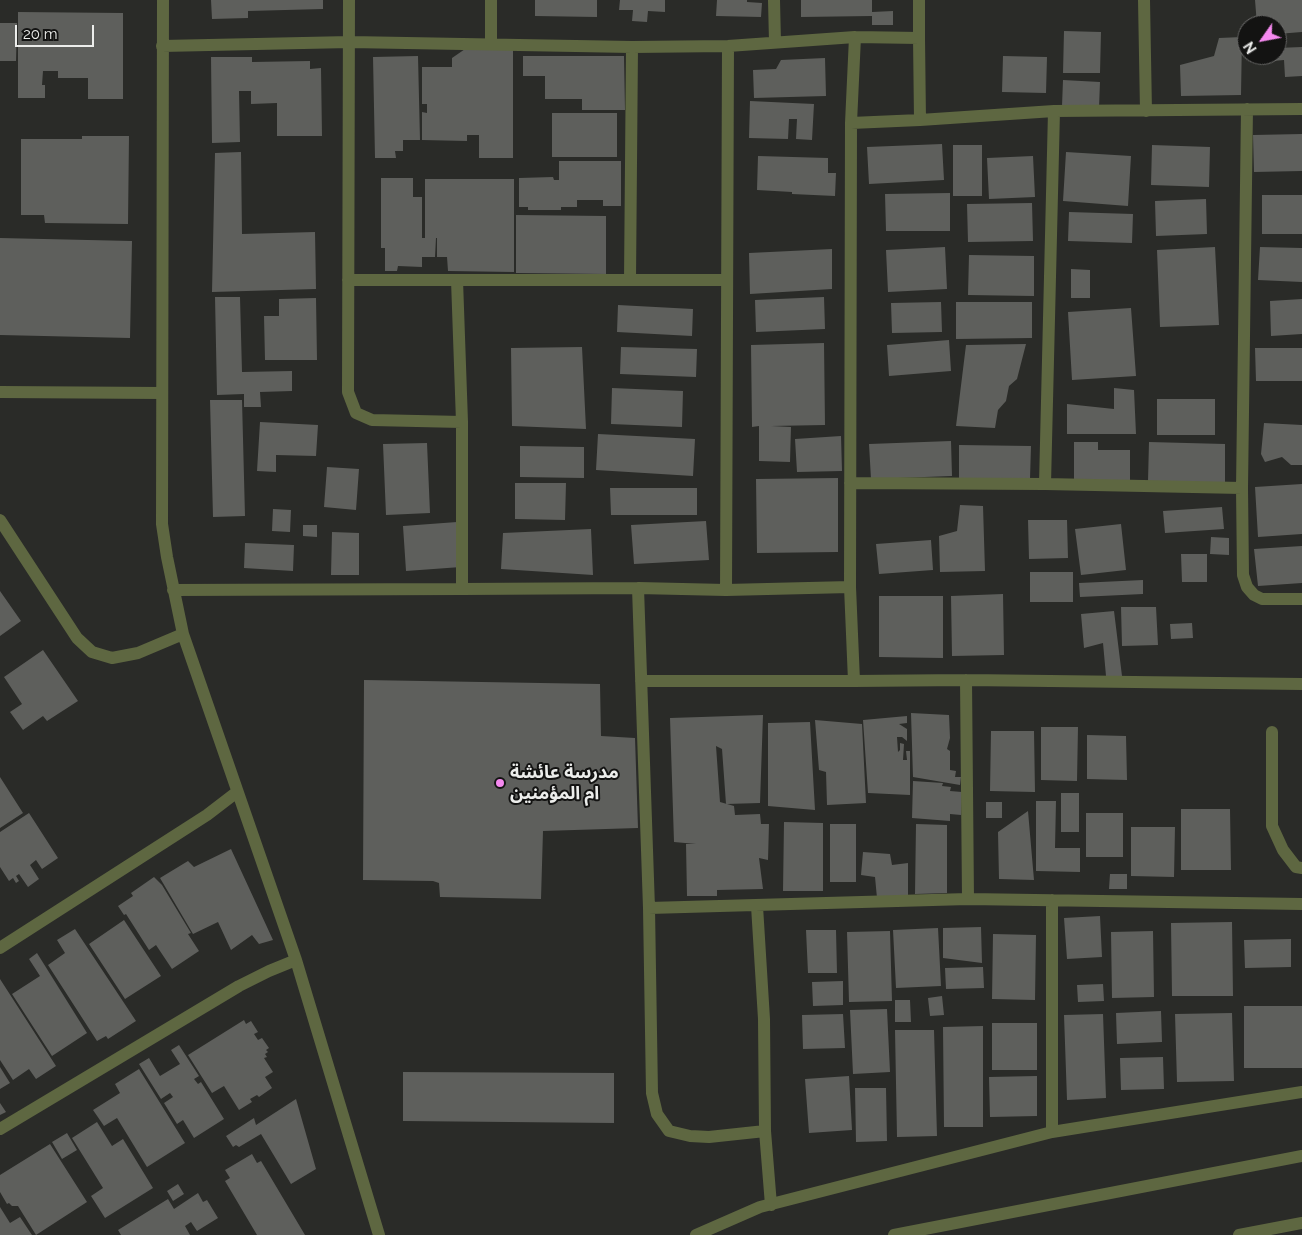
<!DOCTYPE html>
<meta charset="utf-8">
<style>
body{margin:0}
#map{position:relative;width:1302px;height:1235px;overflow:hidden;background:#2a2b28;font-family:Raleway,sans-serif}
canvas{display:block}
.north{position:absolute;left:1237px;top:15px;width:50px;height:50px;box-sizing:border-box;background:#131312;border:1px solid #6a6a69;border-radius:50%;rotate:237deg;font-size:14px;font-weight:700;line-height:20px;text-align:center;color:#ecedeb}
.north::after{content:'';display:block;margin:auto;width:18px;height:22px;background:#f589ef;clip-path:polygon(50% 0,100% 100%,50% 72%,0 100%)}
.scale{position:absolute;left:15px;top:25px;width:79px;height:22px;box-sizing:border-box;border:2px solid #ecedeb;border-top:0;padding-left:6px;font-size:15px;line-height:18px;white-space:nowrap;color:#ecedeb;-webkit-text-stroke:4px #131312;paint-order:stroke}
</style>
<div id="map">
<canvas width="1302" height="1235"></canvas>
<div class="north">N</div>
<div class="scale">20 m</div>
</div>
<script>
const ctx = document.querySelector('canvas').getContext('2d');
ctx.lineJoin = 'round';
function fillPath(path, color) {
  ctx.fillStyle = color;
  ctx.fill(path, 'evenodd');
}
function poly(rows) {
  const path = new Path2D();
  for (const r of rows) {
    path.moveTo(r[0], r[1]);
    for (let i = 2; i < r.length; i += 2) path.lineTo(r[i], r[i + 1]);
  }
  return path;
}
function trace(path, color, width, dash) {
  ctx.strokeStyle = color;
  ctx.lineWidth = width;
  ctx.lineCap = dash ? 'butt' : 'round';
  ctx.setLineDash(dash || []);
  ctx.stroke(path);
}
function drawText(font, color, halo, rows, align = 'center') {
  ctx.font = font + ' Raleway,"Noto Sans Arabic",sans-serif';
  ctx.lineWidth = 4;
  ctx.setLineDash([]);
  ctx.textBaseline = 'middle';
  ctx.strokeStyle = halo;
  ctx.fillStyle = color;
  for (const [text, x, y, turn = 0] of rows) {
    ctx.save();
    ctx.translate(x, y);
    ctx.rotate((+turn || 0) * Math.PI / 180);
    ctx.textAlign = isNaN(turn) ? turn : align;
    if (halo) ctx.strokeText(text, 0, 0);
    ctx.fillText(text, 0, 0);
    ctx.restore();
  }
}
fillPath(poly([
 [211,0,323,0,323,9,248,11,248,18,212,19],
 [535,0,597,0,597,17,535,16],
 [620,0,665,0,665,12,648,11,647,22,632,21,633,10,619,10],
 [717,0,747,0,747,2,762,3,761,17,716,16],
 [801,0,872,0,872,12,893,11,893,25,872,25,872,16,801,17],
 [1255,0,1302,0,1302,32,1277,34,1277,25,1257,25],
 [18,12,123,13,123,99,88,99,88,78,58,78,58,71,43,71,42,85,45,85,45,98,18,98],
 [0,23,17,23,16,61,0,61],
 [1064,31,1101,32,1100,73,1063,73],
 [1242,37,1241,95,1181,96,1180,65,1214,56,1219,38],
 [468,47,513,47,513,158,479,158,479,135,467,135,467,141,422,140,422,112,427,113,427,104,422,104,422,67,452,67,452,58],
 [1302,47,1302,76,1285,77,1284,60,1273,61,1273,55,1277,55,1277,48],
 [418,56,420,140,403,140,403,151,395,151,396,158,375,158,373,57],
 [523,56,624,56,625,110,582,110,582,99,545,99,545,76,523,76],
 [1003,56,1047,57,1046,93,1002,92],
 [211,57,252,57,252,62,310,61,310,69,321,68,322,136,277,136,277,103,251,104,251,91,239,91,240,142,212,143],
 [825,58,826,96,754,98,753,70,776,69,781,60],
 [1063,80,1100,82,1099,108,1062,106],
 [750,101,814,104,812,140,796,139,797,119,789,119,788,139,749,138],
 [552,113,617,113,617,157,552,157],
 [1302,134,1302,171,1254,172,1253,135],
 [82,136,129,136,128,224,45,223,44,215,21,215,21,139,82,139],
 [942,144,944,180,869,184,867,147],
 [953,145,982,145,982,196,953,196],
 [1152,145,1210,147,1209,187,1151,185],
 [241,152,242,234,315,232,316,289,212,292,215,153],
 [1066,152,1131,156,1128,206,1063,201],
 [758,156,828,158,828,173,836,173,835,196,792,194,792,192,757,190],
 [1033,156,1035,197,989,199,987,158],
 [559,161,621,161,621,206,603,206,603,200,577,200,577,207,561,207,561,210,528,210,528,207,519,207,519,178,553,177,554,180,559,180],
 [381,178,413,178,413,197,422,197,422,238,425,238,425,179,514,179,514,272,448,271,447,257,437,257,437,238,436,238,435,257,422,257,422,267,398,266,397,271,385,271,385,248,381,248],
 [950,193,950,231,886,231,885,194],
 [1262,195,1302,195,1302,234,1262,234],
 [1206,199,1207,234,1156,236,1155,201],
 [1032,203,1033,241,968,242,967,204],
 [1069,212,1133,214,1132,243,1068,241],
 [516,215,606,216,606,274,516,273],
 [0,238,132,241,130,338,0,335],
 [945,247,947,289,888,292,886,250],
 [1215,247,1219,325,1160,327,1157,250],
 [1260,247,1302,248,1302,282,1258,280],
 [832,249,832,289,750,294,749,253],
 [969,255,1034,256,1034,296,968,295],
 [1071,269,1090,270,1090,298,1071,298],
 [215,297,240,297,242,372,292,371,292,391,260,392,261,407,244,407,244,394,217,395],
 [824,297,825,329,756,332,755,300],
 [316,298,317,360,265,360,264,316,279,316,279,299],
 [1302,299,1302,334,1271,336,1270,301],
 [941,302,942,332,892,333,891,303],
 [956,302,1032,302,1032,338,956,339],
 [618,305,693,309,692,336,617,332],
 [1131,308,1136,376,1072,380,1068,312],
 [949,340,951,371,889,376,887,345],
 [824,343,825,425,771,426,791,427,790,462,759,461,759,426,752,427,751,345],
 [1026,344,1017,379,1009,386,1006,401,998,410,995,428,956,426,966,345],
 [582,347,586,429,512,426,511,348],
 [621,347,697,349,696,377,620,374],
 [1255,348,1302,348,1302,381,1256,381],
 [612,388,683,391,682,427,611,424],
 [1114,388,1134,390,1136,434,1067,434,1067,404,1114,409],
 [1157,399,1215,399,1215,435,1157,435],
 [210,400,242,400,245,516,213,517],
 [260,422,318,425,316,456,276,455,276,472,257,471],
 [1264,423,1302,425,1302,465,1291,465,1282,457,1265,462,1261,454],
 [598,434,695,439,693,476,596,470],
 [841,436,842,471,797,472,795,439],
 [951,441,952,476,871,479,869,444],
 [1074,442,1098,442,1098,450,1130,450,1130,481,1074,481],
 [1149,442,1225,444,1225,483,1148,481],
 [427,443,430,513,386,515,383,444],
 [959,445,1031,446,1030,479,959,478],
 [520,446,584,447,584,478,520,477],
 [327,467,359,469,356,510,324,507],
 [838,478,838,552,757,553,756,479],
 [515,483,566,483,565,520,515,519],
 [1302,484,1302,534,1258,537,1255,487],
 [610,488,697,488,697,515,611,515],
 [960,505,983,506,985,571,940,572,939,536,957,531],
 [1222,507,1224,529,1165,533,1163,511],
 [273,509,291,510,290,532,272,531],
 [1028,520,1067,520,1068,558,1029,559],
 [706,521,709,560,634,564,631,525],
 [457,522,461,567,406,571,403,526],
 [1121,524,1126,570,1081,575,1075,529],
 [303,525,317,525,317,537,303,536],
 [591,529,593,575,501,569,503,533],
 [332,532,359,533,359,575,331,575],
 [1211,537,1229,538,1229,555,1210,554],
 [931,540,933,570,879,574,876,544],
 [245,543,294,545,293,571,244,568],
 [1302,546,1302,583,1258,586,1254,549],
 [1181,554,1207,554,1207,582,1182,582],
 [1030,572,1073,572,1073,602,1030,602],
 [1143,580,1143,594,1080,597,1079,583],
 [0,591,21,621,0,636],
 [1003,594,1004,655,952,656,951,596],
 [879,596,943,596,943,658,879,657],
 [1121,607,1156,607,1158,645,1122,646],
 [1114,611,1122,676,1106,676,1103,643,1084,648,1081,614],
 [1192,623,1193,638,1171,639,1170,624],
 [43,650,78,701,47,721,43,716,23,730,10,712,22,704,4,677],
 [364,680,600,684,601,736,635,738,638,828,543,831,541,899,440,897,439,883,433,881,363,880],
 [911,713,949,715,950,738,947,749,950,751,950,770,956,771,955,777,961,777,960,785,913,777],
 [763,715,760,803,726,804,722,749,716,746,720,802,734,806,735,815,760,814,761,824,769,824,768,860,759,858,763,889,717,890,717,896,687,896,686,844,696,844,674,842,670,718],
 [907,716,907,723,899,724,907,729,907,741,902,737,897,737,898,752,900,750,900,743,904,744,903,760,907,760,906,751,910,751,910,795,868,793,863,720],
 [815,720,862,724,866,803,827,805,826,772,819,770],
 [810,722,815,810,768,806,768,723],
 [1041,727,1078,727,1077,781,1041,780],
 [991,731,1034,731,1035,792,990,791],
 [1087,735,1126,736,1127,780,1087,779],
 [0,777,23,813,0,828],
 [913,781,943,783,942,786,951,787,950,791,962,792,961,815,950,814,950,821,912,818],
 [1061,793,1079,793,1079,832,1061,832],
 [1036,801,1056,801,1055,848,1080,848,1080,872,1036,871],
 [986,802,1002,802,1002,818,986,818],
 [1181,809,1230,809,1231,870,1181,870],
 [1028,811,1034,880,999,879,998,832],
 [29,813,58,858,42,869,36,860,30,865,39,879,28,887,19,874,16,876,19,881,16,883,13,878,9,881,0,867,0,832],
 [1086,813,1123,813,1123,857,1086,857],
 [784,822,823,823,823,891,783,891],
 [830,824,856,824,856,882,830,882],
 [916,824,947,825,947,893,915,894],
 [1131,827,1175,827,1174,877,1131,876],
 [231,849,273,940,259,944,252,935,231,950,218,922,193,934,160,878,188,861,194,867],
 [863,852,890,854,892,865,908,863,908,898,877,898,875,877,861,875],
 [1110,874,1127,874,1127,889,1109,889],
 [154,877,162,885,191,933,188,934,199,951,172,969,156,945,149,950,126,914,124,915,118,906,133,896,131,893],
 [1100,916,1102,957,1067,959,1064,918],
 [124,920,161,976,125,999,89,944],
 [1232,922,1233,996,1172,996,1171,923],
 [981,927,982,963,943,958,943,928],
 [938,928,941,986,896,988,893,930],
 [75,929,136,1021,108,1039,106,1036,97,1041,48,965,65,953,57,940],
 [806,930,836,930,837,973,808,973],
 [890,931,892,1001,849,1002,847,932],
 [1153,931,1154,997,1112,998,1111,932],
 [993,934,1036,935,1035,1000,992,999],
 [1291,939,1291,967,1245,968,1244,940],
 [37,953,87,1033,52,1056,12,994,40,976,29,959],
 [983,967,984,988,946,989,945,968],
 [0,979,56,1066,36,1079,29,1069,13,1080,0,1060],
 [843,981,843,1005,813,1006,812,982],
 [1103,984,1104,1001,1078,1002,1077,985],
 [942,996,944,1015,930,1016,928,998],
 [895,1000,910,1000,911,1022,895,1022],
 [1244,1006,1302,1006,1302,1068,1244,1068],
 [887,1009,890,1072,853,1074,850,1010],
 [1161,1011,1162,1042,1117,1044,1116,1013],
 [1232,1013,1234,1081,1177,1082,1175,1014],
 [843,1014,845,1048,803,1049,802,1015],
 [1103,1014,1106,1098,1067,1100,1064,1015],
 [244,1020,246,1024,251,1021,258,1032,254,1034,258,1040,262,1038,269,1048,266,1050,268,1052,265,1054,267,1057,264,1058,273,1072,265,1077,272,1088,259,1097,257,1095,250,1099,252,1102,239,1110,224,1086,212,1093,188,1055],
 [992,1023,1037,1023,1037,1070,992,1070],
 [983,1026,983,1127,944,1127,943,1027],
 [895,1030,934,1030,937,1136,897,1137],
 [179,1045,199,1076,194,1079,198,1084,201,1082,224,1119,194,1138,183,1120,177,1124,164,1103,173,1097,170,1093,161,1099,139,1064,149,1058,160,1076,180,1064,171,1050],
 [1163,1057,1164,1089,1121,1090,1120,1058],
 [0,1067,10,1083,0,1089],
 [139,1069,185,1143,147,1167,117,1118,104,1126,93,1110,120,1093,115,1084],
 [403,1072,614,1073,614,1123,403,1121],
 [849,1076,852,1130,809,1133,805,1079],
 [1037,1076,1037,1116,990,1117,989,1077],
 [855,1088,886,1088,887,1141,856,1142],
 [296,1099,316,1169,291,1184,261,1134,239,1147,236,1145,233,1147,226,1136,254,1118,256,1125],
 [0,1103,6,1112,0,1115],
 [97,1122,112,1146,123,1139,153,1188,105,1218,91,1196,103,1188,72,1138],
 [67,1133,77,1150,62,1159,52,1142],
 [50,1144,87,1202,36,1235,18,1206,12,1206,9,1203,7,1204,0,1192,0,1175],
 [252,1154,257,1163,261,1161,305,1235,257,1235,225,1181,230,1178,225,1170],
 [178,1184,184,1194,173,1201,167,1191],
 [198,1193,203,1202,207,1200,218,1218,197,1231,191,1222,185,1226,190,1235,121,1235,118,1230,168,1199,174,1209],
 [0,1207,10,1223,20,1217,32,1235,0,1235]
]), '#5e5f5c');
trace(poly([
 [163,0,162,524,167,557,183,634,296,960,379,1235],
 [349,0,348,392,356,413,372,420,462,422,457,280],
 [491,0,491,44],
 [774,0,775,42],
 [1144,0,1146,111],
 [162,46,350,42,632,47,728,46,855,37,919,38,919,0],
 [1247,109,1242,488,1243,575,1247,587,1254,595,1262,599,1302,599],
 [920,120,1054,111,1302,109],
 [851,123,920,120,919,38],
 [348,280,727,280],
 [630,280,632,47],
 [0,392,162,393],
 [850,483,1045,484,1242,488],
 [1045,484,1054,111],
 [0,520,77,638,92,652,112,658,138,653,183,634],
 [850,587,854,681,966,680,1302,684],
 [638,588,649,908,652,1093,657,1114,669,1131,690,1136,709,1137,765,1131],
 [462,589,638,588,726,590,850,587,851,123,855,37],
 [173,590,462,589,462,422],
 [726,590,728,46],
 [966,680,968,899],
 [641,681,854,681],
 [1272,732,1272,826,1283,850,1296,867,1302,868],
 [1052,900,1052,1132],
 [757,906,764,1019,765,1131,771,1205],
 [649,908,968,899,1302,904],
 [0,948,207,815,237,792],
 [0,1129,239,986,269,971,296,960],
 [696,1235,760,1207,1052,1132,1302,1092],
 [894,1235,1302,1156],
 [1239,1235,1302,1223]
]), '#5e6741', 12);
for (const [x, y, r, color] of [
 [500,783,5,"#f589ef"]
]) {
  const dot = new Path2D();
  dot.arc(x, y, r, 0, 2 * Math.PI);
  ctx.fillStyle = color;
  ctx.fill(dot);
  trace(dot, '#131312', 2);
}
drawText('bold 18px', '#ecedeb', '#131312', [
 ["مدرسة عائشة",510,773],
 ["ام المؤمنين",510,794]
], 'left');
</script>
